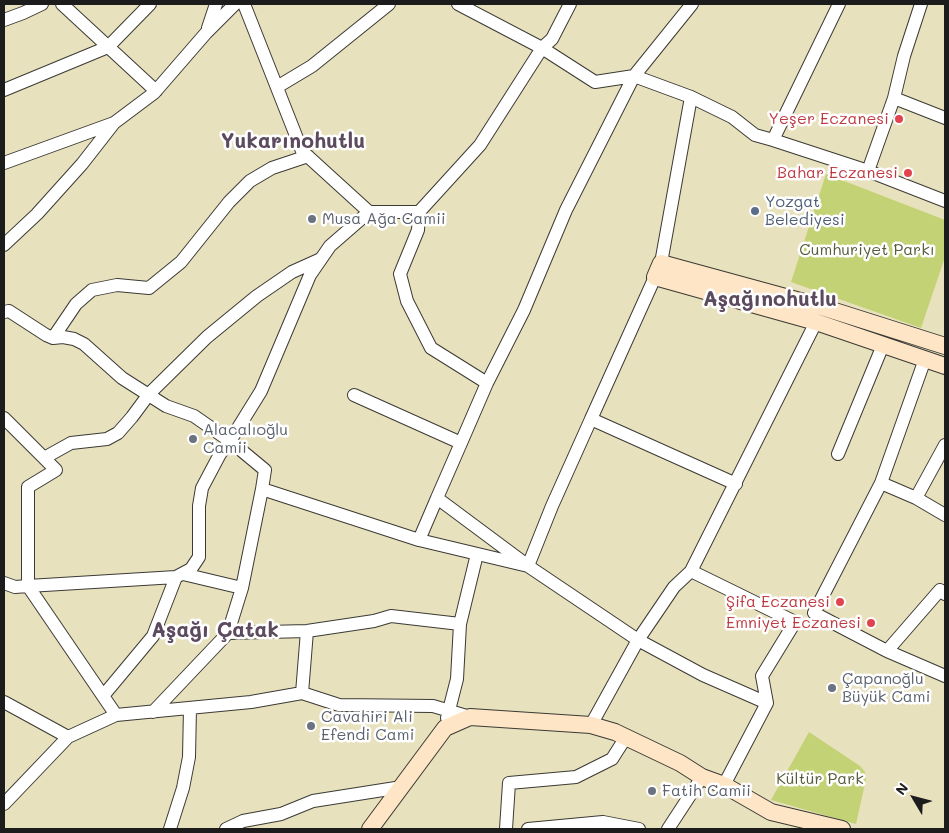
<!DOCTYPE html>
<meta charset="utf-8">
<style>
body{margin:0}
#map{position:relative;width:949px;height:833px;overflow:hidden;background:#e8e1bd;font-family:Mali,sans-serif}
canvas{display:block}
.frame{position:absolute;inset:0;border:5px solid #1c1c1c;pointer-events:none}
.north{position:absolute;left:889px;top:773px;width:50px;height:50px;-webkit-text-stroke:4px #fff;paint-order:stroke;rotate:307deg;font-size:14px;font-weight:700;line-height:20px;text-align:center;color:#1c1c1c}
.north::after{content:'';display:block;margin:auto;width:18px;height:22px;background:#1c1c1c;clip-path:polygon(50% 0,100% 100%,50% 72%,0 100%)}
</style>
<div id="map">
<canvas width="949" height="833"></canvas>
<div class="frame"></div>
<div class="north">N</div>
</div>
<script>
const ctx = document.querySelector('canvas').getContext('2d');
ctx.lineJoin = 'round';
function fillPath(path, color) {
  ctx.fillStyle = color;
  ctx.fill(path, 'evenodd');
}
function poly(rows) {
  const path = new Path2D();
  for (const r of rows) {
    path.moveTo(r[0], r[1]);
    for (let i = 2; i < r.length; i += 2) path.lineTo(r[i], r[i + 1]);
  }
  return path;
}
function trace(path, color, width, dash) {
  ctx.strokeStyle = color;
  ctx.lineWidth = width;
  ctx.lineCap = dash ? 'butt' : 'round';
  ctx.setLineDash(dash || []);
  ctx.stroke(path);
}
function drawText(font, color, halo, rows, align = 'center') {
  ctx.font = font + ' Mali,sans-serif';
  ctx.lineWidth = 5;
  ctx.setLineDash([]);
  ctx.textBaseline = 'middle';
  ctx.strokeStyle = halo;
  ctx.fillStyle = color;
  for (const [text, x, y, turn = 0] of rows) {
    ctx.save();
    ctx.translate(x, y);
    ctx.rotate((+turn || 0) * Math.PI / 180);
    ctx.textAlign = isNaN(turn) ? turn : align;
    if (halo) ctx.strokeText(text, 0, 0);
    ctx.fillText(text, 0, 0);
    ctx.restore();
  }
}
fillPath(poly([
 [826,174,945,220,945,257,921,328,791,282],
 [809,732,860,766,865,772,866,779,856,824,771,800]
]), '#c3d274');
const street = poly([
 [62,4,156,91],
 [244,4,302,151,369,212,419,212],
 [458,4,542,48,552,39,570,4],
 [692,4,634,76,691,97,732,117,755,135,773,140,839,4],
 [4,20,23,13,42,4],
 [208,28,216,4],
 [542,48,595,82,634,76,566,210,524,310,487,383,431,348,407,301,400,274,418,230,419,212,480,145,542,48],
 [277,87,312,66,389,4],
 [4,90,108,47,150,4],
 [894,98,904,56,921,4],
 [773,140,868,171,894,98,945,118],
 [4,163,114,123,154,93,206,33,235,4],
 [868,171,945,201],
 [4,245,37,214,82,164,114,123],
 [661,263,691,97],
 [4,312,9,311,46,335,53,338,63,337,74,339,84,344,122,378,166,406,194,416,230,441,261,391,310,275,330,246,369,212],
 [53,338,76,304,92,290,117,285,149,288,181,262,229,202,250,181,272,168,308,156],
 [925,359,881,483,814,613,887,651,940,590,945,594],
 [354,395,461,443,487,383],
 [4,418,56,470,28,487,28,586,15,587,4,583],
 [591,419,655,277],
 [461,443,437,498,523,562],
 [838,454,883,345],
 [44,458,71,443,107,439,118,433,132,417,149,394,207,337,257,296,292,272,321,259],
 [881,483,916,498,945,515],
 [916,498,945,445],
 [419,540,437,498],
 [691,571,816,322],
 [183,574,242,588],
 [228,633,307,631,374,621,391,616,460,624],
 [887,651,945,676],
 [302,693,307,631],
 [103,696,153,636,176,577],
 [4,702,68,737,4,804],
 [153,712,228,633,242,588,262,489],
 [116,715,251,702,302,693,339,705,433,706,470,717],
 [447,718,457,679,460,624,477,554],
 [591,725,638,640,528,566,552,506,591,419,736,484],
 [68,737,116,715,28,586,176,577,191,569,199,557,199,506,202,488,220,454,230,441,265,470,262,489,419,540,528,566],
 [724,785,767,703,703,675,638,640,674,587,691,571,795,622,762,676,767,703],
 [170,829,183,788,189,757,190,708],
 [226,829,243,821,281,814,313,801,402,787],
 [506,829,509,783,576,777,612,759,626,737],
 [528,829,603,822,639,829],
 [668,829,702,777]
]);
const secondary = poly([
 [945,346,822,307,661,263,655,277,816,322,945,366],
 [370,829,445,728,470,717,591,725,615,732,680,763,702,777,724,785,771,812,842,829]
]);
trace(street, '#3b3a34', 14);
trace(secondary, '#3b3a34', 18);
trace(street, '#fff', 12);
trace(secondary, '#fde5c5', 16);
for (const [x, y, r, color] of [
 [899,119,5,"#e0444e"],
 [908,173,5,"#e0444e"],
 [755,211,5,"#5c6f8a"],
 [312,219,5,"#6b7280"],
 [193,439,5,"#6b7280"],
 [840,602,5,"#e0444e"],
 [871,623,5,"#e0444e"],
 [832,688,5,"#6b7280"],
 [311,726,5,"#6b7280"],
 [652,791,5,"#6b7280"]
]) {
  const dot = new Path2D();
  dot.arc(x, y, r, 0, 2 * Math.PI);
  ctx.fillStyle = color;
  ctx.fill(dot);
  trace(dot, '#fff', 2);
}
drawText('16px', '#be3a42', '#fff', [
 ["Yeşer Eczanesi",889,119],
 ["Bahar Eczanesi",898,173],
 ["Şifa Eczanesi",830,602],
 ["Emniyet Eczanesi",861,623]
], 'right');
drawText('16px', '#4e5e75', '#fff', [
 ["Yozgat",765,202],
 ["Belediyesi",765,220]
], 'left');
drawText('16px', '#5b616d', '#fff', [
 ["Musa Ağa Camii",322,219],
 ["Alacalıoğlu",203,430],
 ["Camii",203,448],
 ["Çapanoğlu",842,679],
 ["Büyük Cami",842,697],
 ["Cavahiri Ali",321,717],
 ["Efendi Cami",321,735],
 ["Fatih Camii",662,791]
], 'left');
drawText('16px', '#565c3b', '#fff', [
 ["Cumhuriyet Parkı",867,250],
 ["Kültür Park",820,779]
]);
drawText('bold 21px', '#5c4a5e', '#fff', [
 ["Yukarınohutlu",293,142],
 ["Aşağınohutlu",770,300],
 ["Aşağı Çatak",215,631]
]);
</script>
